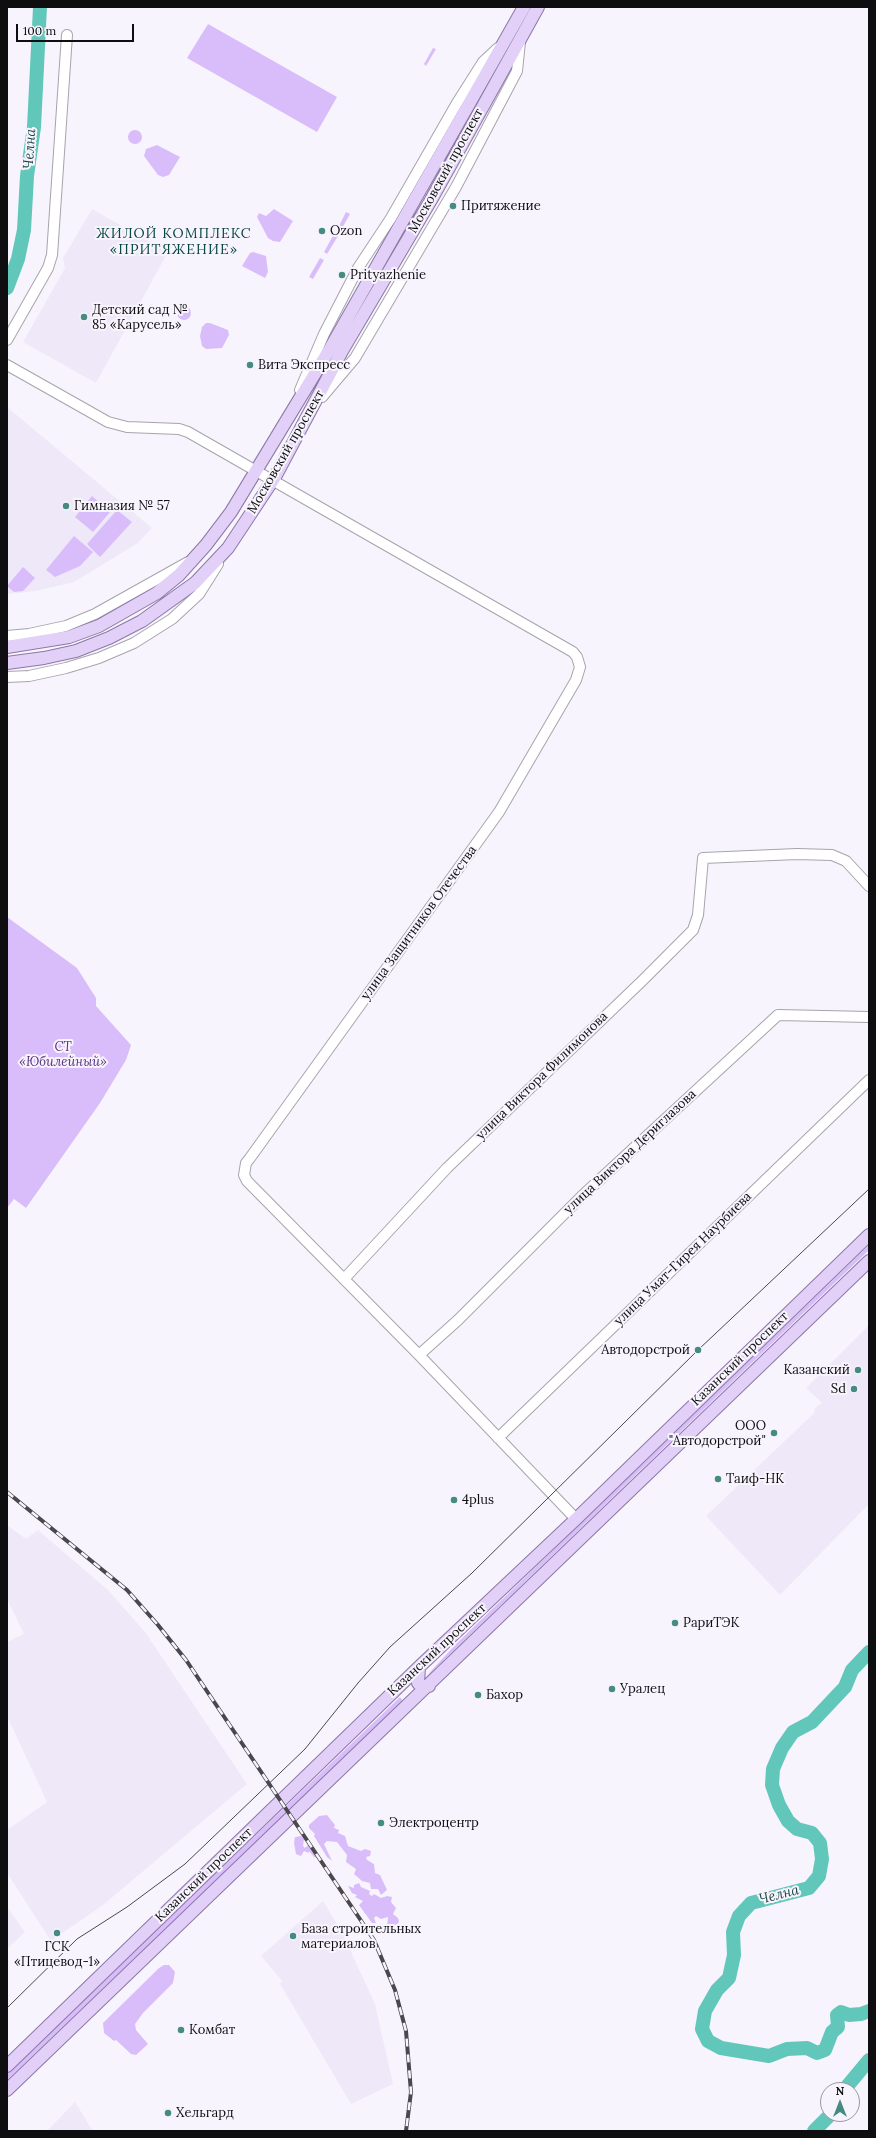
<!DOCTYPE html>
<meta charset="utf-8">
<style>
body{margin:0}
#map{position:relative;width:876px;height:2138px;overflow:hidden;background:#f8f4fd;font-family:Lora,serif}
canvas{display:block}
.frame{position:absolute;inset:0;border:8px solid #0e0d10;pointer-events:none}
.north{position:absolute;left:820px;top:2082px;width:40px;height:40px;box-sizing:border-box;background:#f8f4fd;border:1px solid #9a989e;border-radius:50%;rotate:0deg;font-size:11px;font-weight:700;line-height:16px;text-align:center;color:#0e0d10}
.north::after{content:'';display:block;margin:auto;width:14px;height:18px;background:#458b82;clip-path:polygon(50% 0,100% 100%,50% 72%,0 100%)}
.scale{position:absolute;left:16px;top:24px;width:118px;height:18px;box-sizing:border-box;border:2px solid #0e0d10;border-top:0;padding-left:5px;font-size:12px;line-height:14px;white-space:nowrap;color:#0e0d10;-webkit-text-stroke:3px #f8f4fd;paint-order:stroke}
</style>
<div id="map">
<canvas width="876" height="2138"></canvas>
<div class="frame"></div>
<div class="north">N</div>
<div class="scale">100 m</div>
</div>
<script>
const ctx = document.querySelector('canvas').getContext('2d');
ctx.lineJoin = 'round';
function fillPath(path, color) {
  ctx.fillStyle = color;
  ctx.fill(path, 'evenodd');
}
function poly(rows) {
  const path = new Path2D();
  for (const r of rows) {
    if (r.length === 3) {
      path.moveTo(r[0] + r[2], r[1]);
      path.arc(r[0], r[1], r[2], 0, 2 * Math.PI);
      continue;
    }
    path.moveTo(r[0], r[1]);
    for (let i = 2; i < r.length; i += 2) path.lineTo(r[i], r[i + 1]);
  }
  return path;
}
function trace(path, color, width, dash) {
  ctx.strokeStyle = color;
  ctx.lineWidth = width;
  ctx.lineCap = dash ? 'butt' : 'round';
  ctx.setLineDash(dash || []);
  ctx.stroke(path);
}
function drawText(font, color, halo, rows, align = 'center') {
  ctx.font = font + ' Lora,serif';
  ctx.lineWidth = 4;
  ctx.setLineDash([]);
  ctx.textBaseline = 'middle';
  ctx.strokeStyle = halo;
  ctx.fillStyle = color;
  for (const [text, x, y, turn = 0] of rows) {
    ctx.save();
    ctx.translate(x, y);
    ctx.rotate((+turn || 0) * Math.PI / 180);
    ctx.textAlign = isNaN(turn) ? turn : align;
    if (halo) ctx.strokeText(text, 0, 0);
    ctx.fillText(text, 0, 0);
    ctx.restore();
  }
}
fillPath(poly([
 [92,209,168,252,96,383,23,342,65,268,63,258],
 [7,407,152,528,138,543,74,582,36,591,7,594],
 [869,1325,869,1504,780,1595,706,1516,814,1413,815,1408,822,1403,806,1388],
 [7,1525,26,1539,38,1530,108,1590,145,1632,247,1784,103,1905,51,1941,7,1873,7,1830,47,1802,7,1716,7,1642,24,1634,7,1599],
 [323,1901,342,1932,375,2004,393,2084,351,2104,280,1984,282,1981,261,1956],
 [7,1907,25,1932,7,1949],
 [75,2102,93,2131,47,2131]
]), '#efe8f8');
fillPath(poly([
 [208,24,337,97,317,132,187,58],
 [433,48,436,49,426,66,424,64],
 [135,137,7],
 [157,145,180,157,169,175,163,177,158,175,144,156,146,149],
 [274,209,293,221,280,242,273,241,268,238,257,217,259,213,266,216],
 [346,212,350,214,341,230,338,228],
 [334,234,338,236,327,254,324,252],
 [253,252,266,256,268,272,265,278,242,266,250,253],
 [320,258,324,260,313,279,309,277],
 [184,313,7],
 [206,323,210,323,228,330,229,335,222,348,206,349,202,346,200,336,202,327],
 [92,496,110,512,93,532,75,517],
 [117,510,132,522,100,557,87,544],
 [74,536,93,552,80,566,55,577,46,570],
 [23,567,35,578,23,591,14,592,7,586],
 [7,917,77,968,96,998,96,1006,131,1045,126,1060,100,1103,26,1208,14,1199,7,1208],
 [869,1245,869,1250,420,1683,456,1644],
 [400,1697,403,1701,7,2080,7,2073],
 [327,1815,335,1825,334,1828,339,1830,338,1833,345,1836,348,1846,361,1851,365,1849,371,1851,370,1856,366,1857,367,1860,374,1864,375,1873,380,1875,387,1890,381,1895,378,1889,371,1889,370,1883,362,1881,354,1874,356,1869,346,1862,347,1855,337,1842,327,1841,324,1844,332,1861,327,1857,314,1836,315,1834,309,1828,309,1825,319,1816],
 [301,1836,304,1839,303,1846,305,1848,308,1845,313,1847,320,1858,314,1857,309,1851,309,1853,304,1851,301,1856,296,1854,294,1843,295,1837],
 [359,1883,361,1887,370,1891,369,1894,372,1896,374,1894,381,1898,387,1896,392,1897,391,1902,396,1908,393,1914,398,1918,399,1922,393,1928,387,1926,388,1917,381,1919,376,1916,374,1918,376,1923,372,1923,359,1905,363,1901,355,1897,357,1895,352,1893,348,1886,354,1888,354,1885],
 [164,1965,169,1965,175,1972,173,1983,143,2013,135,2024,136,2030,148,2044,136,2055,131,2054,116,2040,114,2041,104,2033,103,2023,159,1968]
]), '#d9bdfb');
trace(poly([
 [7,288,18,259,24,230,27,176,34,127,40,7],
 [869,1652,852,1670,845,1687,812,1722,793,1732,782,1748,773,1769,772,1785,779,1805,788,1821,797,1829,812,1833,820,1843,822,1859,819,1876,809,1888,751,1903,739,1916,733,1932,734,1955,729,1978,717,1990,705,2011,702,2029,708,2041,721,2048,769,2056,787,2049,807,2048,817,2053,825,2050,832,2032,838,2027,837,2015,841,2012,849,2015,861,2014,869,2011],
 [844,2090,869,2060],
 [814,2131,831,2114]
]), '#62c7bb', 14);
const minor = poly([
 [7,340,48,268,52,255,67,35],
 [7,365,108,422,127,427,179,429,188,432,573,652,577,657,580,667,576,680,499,812,250,1158,246,1163,244,1175,247,1181,419,1355,576,1519],
 [300,390,324,334,358,268,391,218,457,103,483,62,498,48],
 [322,397,355,358,456,187,517,71,520,42],
 [7,636,29,634,66,626,95,614,188,562],
 [7,677,29,676,66,668,99,658,134,643,172,619,199,594,218,564],
 [344,1279,447,1168,642,981,693,930,698,915,703,858,797,854,832,855,846,861,869,886],
 [419,1355,458,1320,582,1196,778,1015,869,1017],
 [498,1438,869,1080]
]);
const major = poly([
 [7,647,69,637,99,626,157,593,179,575,206,545,231,512,331,347,524,7],
 [7,663,44,658,76,651,109,638,142,621,195,583,228,548,275,477,342,351,431,200,538,7],
 [419,1667,418,1683,421,1686,429,1686],
 [7,2066,419,1667,576,1519,869,1235],
 [7,2090,869,1261]
]);
trace(minor, '#a7a4ac', 12);
trace(major, '#8b78a4', 14);
trace(minor, '#fff', 10);
trace(major, '#e2d0f8', 12);
trace(poly([
 [7,2008,77,1939,127,1907,185,1864,305,1749,358,1683,390,1647,472,1573,698,1350,869,1189]
]), '#4a484d', 1);
const rail = poly([
 [7,1492,127,1590,158,1625,186,1660,374,1940,395,1990,406,2031,411,2092,406,2131]
]);
trace(rail, '#4a484d', 4);
trace(rail, '#f8f4fd', 2.5, [8]);
for (const [x, y, r, color] of [
 [453,206,4,"#458b82"],
 [322,231,4,"#458b82"],
 [342,275,4,"#458b82"],
 [84,317,4,"#458b82"],
 [250,365,4,"#458b82"],
 [66,506,4,"#458b82"],
 [698,1350,4,"#458b82"],
 [858,1370,4,"#458b82"],
 [854,1389,4,"#458b82"],
 [774,1433,4,"#458b82"],
 [718,1479,4,"#458b82"],
 [454,1500,4,"#458b82"],
 [675,1623,4,"#458b82"],
 [612,1689,4,"#458b82"],
 [478,1695,4,"#458b82"],
 [381,1823,4,"#458b82"],
 [57,1933,4,"#458b82"],
 [293,1936,4,"#458b82"],
 [181,2030,4,"#458b82"],
 [168,2113,4,"#458b82"]
]) {
  const dot = new Path2D();
  dot.arc(x, y, r, 0, 2 * Math.PI);
  ctx.fillStyle = color;
  ctx.fill(dot);
  trace(dot, '#f8f4fd', 1.5);
}
drawText('13px', '#0e0d10', '#f8f4fd', [
 ["Московский проспект",446,171,-61],
 ["Московский проспект",286,452,-60],
 ["улица Защитников Отечества",419,923,-54],
 ["улица Виктора Филимонова",542,1076,-44],
 ["улица Виктора Дериглазова",630,1152,-43],
 ["улица Умат-Гирея Наурбиева",683,1259,-44],
 ["Казанский проспект",740,1359,-44],
 ["Казанский проспект",437,1650,-43],
 ["Казанский проспект",204,1875,-44]
]);
drawText('13px', '#0e0d10', '#f8f4fd', [
 ["Притяжение",461,206],
 ["Ozon",330,231],
 ["Prityazhenie",350,275],
 ["Детский сад №",92,310],
 ["85 «Карусель»",92,325],
 ["Вита Экспресс",258,365],
 ["Гимназия № 57",74,506],
 ["Автодорстрой",690,1350,"right"],
 ["Казанский",850,1370,"right"],
 ["Sd",846,1389,"right"],
 ["ООО",766,1426,"right"],
 ["\"Автодорстрой\"",766,1441,"right"],
 ["Таиф-НК",726,1479],
 ["4plus",462,1500],
 ["РариТЭК",683,1623],
 ["Уралец",620,1689],
 ["Бахор",486,1695],
 ["Электроцентр",389,1823],
 ["База строительных",301,1929],
 ["материалов",301,1944],
 ["ГСК",57,1947,"center"],
 ["«Птицевод-1»",57,1962,"center"],
 ["Комбат",189,2030],
 ["Хельгард",176,2113]
], 'left');
drawText('italic 13px', '#58317d', '#f8f4fd', [
 ["СТ",63,1047],
 ["«Юбилейный»",63,1062]
]);
drawText('italic 14px', '#1c4944', '#f8f4fd', [
 ["Челна",30,149,-86],
 ["Челна",779,1895,-14]
]);
ctx.letterSpacing = '1px';
drawText('14px', '#094842', '#f8f4fd', [
 ["ЖИЛОЙ КОМПЛЕКС",174,234],
 ["«ПРИТЯЖЕНИЕ»",174,250]
]);
ctx.letterSpacing = '0px';
</script>
